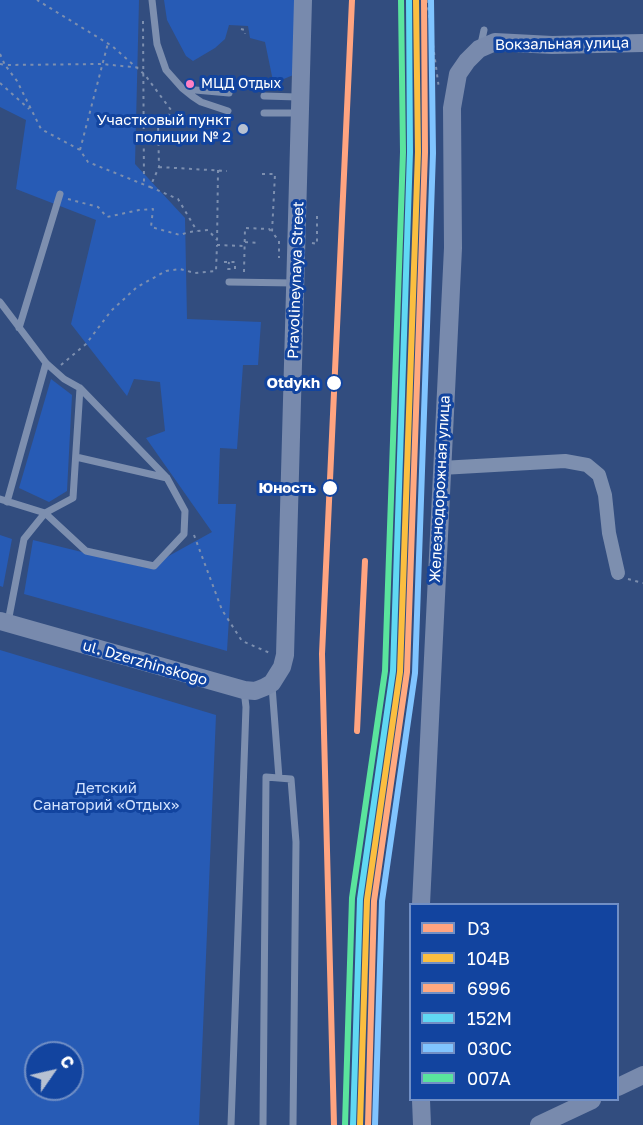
<!DOCTYPE html>
<meta charset="utf-8">
<style>
body{margin:0}
#map{position:relative;width:643px;height:1125px;overflow:hidden;background:#324d7f;font-family:"Golos Text",sans-serif}
canvas{display:block}
.legend{position:absolute;left:409px;top:903px;width:210px;height:198px;box-sizing:border-box;background:#12449f;border:2px solid #718fc5;margin:0;padding:8px 10px;list-style:none;font-size:18px;color:#fff}
.legend li{display:flex;align-items:center;gap:12px;height:30px}
.legend b{width:30px;border:2px solid #718fc5}
.north{position:absolute;left:24px;top:1041px;width:60px;height:60px;box-sizing:border-box;background:#12449f;border:2px solid #718fc5;border-radius:50%;rotate:56deg;font-size:16px;font-weight:700;line-height:24px;text-align:center;color:#fff}
.north::after{content:'';display:block;margin:auto;width:21px;height:27px;background:#b7c1d2;clip-path:polygon(50% 0,100% 100%,50% 72%,0 100%)}
</style>
<div id="map">
<canvas width="643" height="1125"></canvas>
<ul class="legend">
<li><b style="height:8px;background:#ffa480"></b>D3</li>
<li><b style="height:8px;background:#fbbe40"></b>104В</li>
<li><b style="height:8px;background:#ffa980"></b>6996</li>
<li><b style="height:8px;background:#60d8f3"></b>152М</li>
<li><b style="height:8px;background:#80c4ff"></b>030C</li>
<li><b style="height:8px;background:#5ae49d"></b>007А</li>
</ul>
<div class="north">С</div>
</div>
<script>
const ctx = document.querySelector('canvas').getContext('2d');
ctx.lineJoin = 'round';
function fillPath(path, color) {
  ctx.fillStyle = color;
  ctx.fill(path, 'evenodd');
}
function poly(rows) {
  const path = new Path2D();
  for (const r of rows) {
    path.moveTo(r[0], r[1]);
    for (let i = 2; i < r.length; i += 2) path.lineTo(r[i], r[i + 1]);
  }
  return path;
}
function trace(path, color, width, dash) {
  ctx.strokeStyle = color;
  ctx.lineWidth = width;
  ctx.lineCap = dash ? 'butt' : 'round';
  ctx.setLineDash(dash || []);
  ctx.stroke(path);
}
function drawText(font, color, halo, rows, align = 'center') {
  ctx.font = font + ' "Golos Text",sans-serif';
  ctx.lineWidth = 6;
  ctx.setLineDash([]);
  ctx.textBaseline = 'middle';
  ctx.strokeStyle = halo;
  ctx.fillStyle = color;
  for (const [text, x, y, turn = 0] of rows) {
    ctx.save();
    ctx.translate(x, y);
    ctx.rotate((+turn || 0) * Math.PI / 180);
    ctx.textAlign = isNaN(turn) ? turn : align;
    if (halo) ctx.strokeText(text, 0, 0);
    ctx.fillText(text, 0, 0);
    ctx.restore();
  }
}
fillPath(poly([
 [0,0,139,0,135,164,185,218,187,319,261,322,258,365,243,365,237,449,220,448,218,504,236,504,227,651,24,594,33,540,147,568,212,532,146,438,165,431,160,382,134,379,127,396,71,324,96,220,16,189,26,120,0,107],
 [164,0,300,0,298,73,279,81,273,81,265,42,250,38,248,26,229,25,225,39,215,48,193,61,186,56,167,20],
 [51,379,72,395,67,491,49,502,19,488],
 [0,535,12,539,3,587,0,586],
 [0,650,216,715,199,1125,0,1125],
 [36,1053,72,1053,72,1089,36,1089]
]), '#275bb5');
trace(poly([
 [427,0,439,89],
 [143,21,144,185],
 [241,29,245,30,245,34],
 [0,54,5,65,102,64,142,68],
 [0,64,5,65,17,81,41,129,80,150,88,162,150,187,159,167,158,121,167,120,171,110,145,75,112,46,37,0],
 [0,83,29,109],
 [80,150,108,43],
 [159,167,227,171],
 [218,170,217,245,244,246],
 [262,174,275,174,272,232,279,241,279,258],
 [150,187,178,199,197,231],
 [68,199,98,207,107,217,139,210,153,209,151,227,180,235,189,232,208,230,217,240],
 [245,242,260,243],
 [312,243,317,244,317,216],
 [224,262,235,262,235,269,228,269,229,262],
 [244,272,245,228,269,229,272,232],
 [61,365,86,344,111,311,137,287,166,271,180,269,195,273,216,271,217,245],
 [194,535,222,610,242,641,270,653],
 [628,579,643,583]
]), '#7d8faf', 2, [3, 4.5]);
trace(poly([
 [152,0,157,44,166,70,182,88,192,96,201,102,228,111],
 [481,44,484,30],
 [184,89,229,93],
 [264,96,298,97],
 [264,113,298,113],
 [229,282,294,283],
 [0,302,46,363,64,379,80,388,73,498,45,513,24,539,8,622],
 [19,328,60,194],
 [76,457,167,478],
 [0,499,45,513,86,551,154,566,184,534,185,511,167,478,80,388],
 [7,502,46,363],
 [272,686,279,778],
 [231,1125,246,707,244,690],
 [263,1125,266,777,291,779,296,842,293,1125]
]), '#7d8faf', 7);
trace(poly([
 [441,468,565,461,587,465,599,475,605,495,609,533,618,573]
]), '#7d8faf', 14);
trace(poly([
 [0,621,244,690,255,691,265,687,272,683,282,667,285,655,303,0],
 [421,904,453,248,452,108,458,74,467,61,479,49,495,42,552,45,643,43],
 [618,1087,643,1075],
 [421,1100,422,1125],
 [539,1125,592,1100]
]), '#788aad', 18);
trace(poly([
 [357,731,365,561],
 [334,1125,322,654,352,0]
]), '#ffa480', 6);
trace(poly([
 [360,1125,367,900,400,672,418,152,416,0]
]), '#fbbe40', 6);
trace(poly([
 [368,1125,374,901,407,672,425,152,424,0]
]), '#ffa980', 6);
trace(poly([
 [353,1125,360,899,393,671,410,152,409,0]
]), '#60d8f3', 6);
trace(poly([
 [375,1125,382,901,415,673,433,153,431,0]
]), '#80c4ff', 6);
trace(poly([
 [345,1125,352,898,385,671,403,152,401,0]
]), '#5ae49d', 6);
for (const [x, y, r, color] of [
 [190,84,5,"#ff80c5"],
 [243,129,6,"#b7c1d2"],
 [334,383,8,"#fff"],
 [330,488,8,"#fff"]
]) {
  const dot = new Path2D();
  dot.arc(x, y, r, 0, 2 * Math.PI);
  ctx.fillStyle = color;
  ctx.fill(dot);
  trace(dot, '#12449f', 2);
}
drawText('14px', '#fff', '#12449f', [
 ["МЦД Отдых",201,84]
], 'left');
drawText('15px', '#fff', '#12449f', [
 ["Вокзальная улица",562,44,-1],
 ["Pravolineynaya Street",296,280,-88],
 ["Железнодорожная улица",440,489,-87],
 ["ul. Dzerzhinskogo",145,663,16]
]);
drawText('15px', '#fff', '#12449f', [
 ["Участковый пункт",231,120],
 ["полиции № 2",231,137]
], 'right');
drawText('bold 15px', '#fff', '#12449f', [
 ["Otdykh",320,383],
 ["Юность",316,488]
], 'right');
drawText('15px', '#d2e2fe', '#12449f', [
 ["Детский",106,788],
 ["Санаторий «Отдых»",106,805]
]);
</script>
